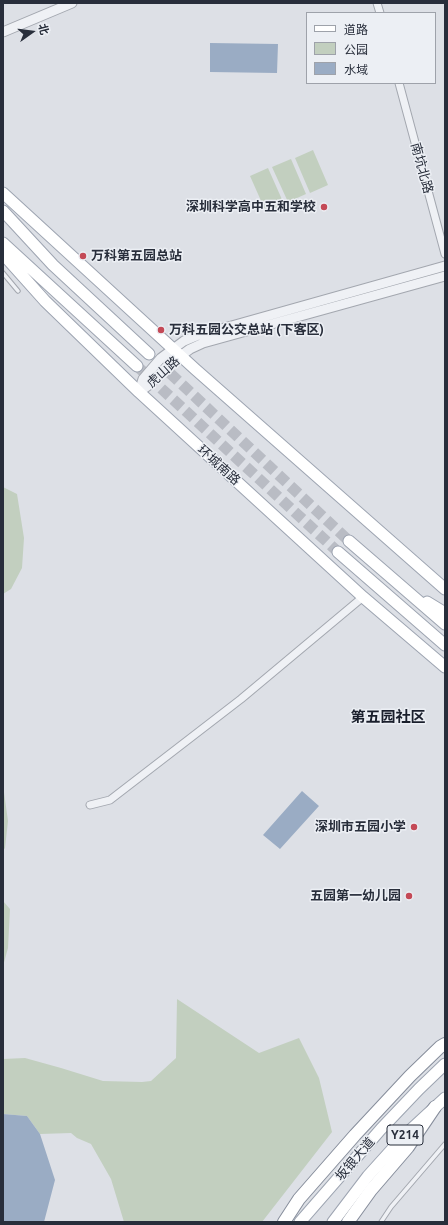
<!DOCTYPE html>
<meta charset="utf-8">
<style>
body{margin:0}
#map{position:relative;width:448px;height:1225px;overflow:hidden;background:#dde0e6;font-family:Ubuntu,"Noto Sans SC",sans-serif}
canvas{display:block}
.frame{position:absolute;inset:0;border:4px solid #282e3b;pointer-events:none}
.legend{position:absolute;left:306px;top:12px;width:130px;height:72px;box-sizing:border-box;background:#eceff4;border:1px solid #9ea2aa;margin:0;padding:5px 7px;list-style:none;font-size:12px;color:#282e3b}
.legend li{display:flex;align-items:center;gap:8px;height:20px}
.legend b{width:20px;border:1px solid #9ea2aa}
.north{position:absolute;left:12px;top:12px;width:40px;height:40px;-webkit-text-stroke:3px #eceff4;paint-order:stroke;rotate:76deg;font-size:11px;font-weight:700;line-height:16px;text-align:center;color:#282e3b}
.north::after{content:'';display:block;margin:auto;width:14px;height:18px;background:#282e3b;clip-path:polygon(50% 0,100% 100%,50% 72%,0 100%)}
</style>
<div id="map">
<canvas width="448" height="1225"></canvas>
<div class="frame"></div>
<ul class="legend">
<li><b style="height:5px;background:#fff"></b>道路</li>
<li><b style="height:11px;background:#c2cfbf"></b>公园</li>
<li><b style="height:11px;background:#9aacc4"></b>水域</li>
</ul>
<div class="north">北</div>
</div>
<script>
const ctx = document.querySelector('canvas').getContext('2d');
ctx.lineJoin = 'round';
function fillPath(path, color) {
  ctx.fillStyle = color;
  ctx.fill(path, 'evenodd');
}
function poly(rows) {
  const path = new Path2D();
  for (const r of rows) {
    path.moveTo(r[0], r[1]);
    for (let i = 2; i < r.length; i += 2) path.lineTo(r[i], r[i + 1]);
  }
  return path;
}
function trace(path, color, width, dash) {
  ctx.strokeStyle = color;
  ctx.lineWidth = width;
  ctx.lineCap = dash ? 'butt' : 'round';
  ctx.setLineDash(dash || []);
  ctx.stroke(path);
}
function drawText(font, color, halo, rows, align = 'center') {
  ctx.font = font + ' Ubuntu,"Noto Sans SC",sans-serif';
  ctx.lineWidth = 3;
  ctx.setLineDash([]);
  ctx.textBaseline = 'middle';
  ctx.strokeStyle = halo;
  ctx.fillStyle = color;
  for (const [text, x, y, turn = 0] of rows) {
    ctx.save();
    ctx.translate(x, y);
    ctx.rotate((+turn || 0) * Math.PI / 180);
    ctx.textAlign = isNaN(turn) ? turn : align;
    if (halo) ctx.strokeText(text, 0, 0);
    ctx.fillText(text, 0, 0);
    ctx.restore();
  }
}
fillPath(poly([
 [313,150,328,185,310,193,295,158],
 [291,159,306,194,288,202,272,167],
 [268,168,284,204,266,212,250,176],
 [3,487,17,494,24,538,22,568,11,589,3,594],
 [3,785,8,821,5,848,3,851],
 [3,901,10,909,8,948,3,966],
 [177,999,259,1053,299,1038,319,1078,332,1132,262,1222,124,1222,111,1179,91,1144,77,1138,71,1133,40,1134,27,1116,3,1114,3,1059,25,1058,61,1068,103,1081,142,1082,151,1081,176,1058]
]), '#c2cfbf');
fillPath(poly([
 [210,43,278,44,277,73,210,72],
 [302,791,319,806,280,849,263,835],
 [3,1114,27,1116,40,1134,55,1180,44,1222,4,1222,3,1221]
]), '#9aacc4');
trace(poly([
 [158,362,349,541],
 [137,366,338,552]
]), '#b9bcc4', 11, [11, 5.5]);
const service = poly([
 [3,273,18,291],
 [381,1222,391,1207,445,1144]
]);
const minor = poly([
 [377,3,380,13],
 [399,83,445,254],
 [90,805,110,800,241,699,363,597]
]);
const tertiary = poly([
 [3,32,72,3],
 [139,392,143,379,161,358,184,341,196,336,445,266],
 [139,392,149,385,168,365,190,349,203,343,445,276]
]);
const primary = poly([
 [3,193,195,369,445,589],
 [3,211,53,265,149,354],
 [3,243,137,366],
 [3,254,45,301,139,392,363,597,445,667],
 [349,541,445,624],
 [338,552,445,645],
 [427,602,445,613],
 [300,1222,381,1129,419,1089,445,1064],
 [333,1222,368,1176,405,1135,445,1098]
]);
const trunk = poly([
 [284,1222,299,1199,355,1135,410,1076,440,1047,445,1044],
 [348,1222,371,1190,408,1147,435,1107]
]);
trace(service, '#a3a7af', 5.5);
trace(minor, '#a3a7af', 9);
trace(tertiary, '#a3a7af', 11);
trace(primary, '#9da4b1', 13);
trace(trunk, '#868d9b', 14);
trace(service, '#eff1f5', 3.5);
trace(minor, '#eff1f5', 7);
trace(tertiary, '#eff1f5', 9);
trace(primary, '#fff', 11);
trace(trunk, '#fff', 12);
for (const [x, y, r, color] of [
 [324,207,4,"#c44956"],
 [83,256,4,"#c44956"],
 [161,330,4,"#c44956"],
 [414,827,4,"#c44956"],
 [409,896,4,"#c44956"]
]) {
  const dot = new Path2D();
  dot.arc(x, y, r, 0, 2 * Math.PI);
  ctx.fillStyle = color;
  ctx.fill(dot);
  trace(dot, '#eceff4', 1.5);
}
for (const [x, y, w] of [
 [405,1135,36]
]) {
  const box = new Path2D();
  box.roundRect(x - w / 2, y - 10, w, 20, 3);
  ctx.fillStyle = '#eceff4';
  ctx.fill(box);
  trace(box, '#282e3b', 1);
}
drawText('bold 12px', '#282e3b', null, [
 ["Y214",405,1135]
]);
drawText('13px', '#282e3b', '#eceff4', [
 ["南坑北路",422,168,75],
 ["虎山路",163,372,-42],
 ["环城南路",219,465,42],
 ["坂银大道",355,1159,-49]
]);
drawText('bold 13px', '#282e3b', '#eceff4', [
 ["深圳科学高中五和学校",316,207],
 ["万科第五园总站",91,256,"left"],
 ["万科五园公交总站 (下客区)",169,330,"left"],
 ["深圳市五园小学",406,827],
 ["五园第一幼儿园",401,896]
], 'right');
drawText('bold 15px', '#1a1f2c', '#eceff4', [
 ["第五园社区",388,717]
]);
</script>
